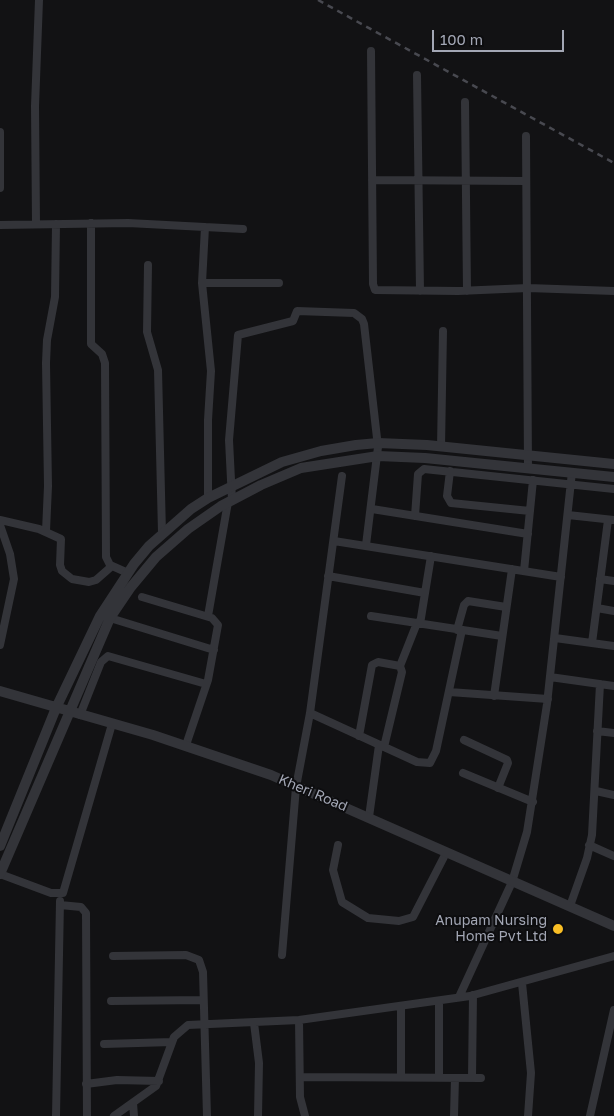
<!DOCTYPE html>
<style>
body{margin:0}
#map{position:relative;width:614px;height:1116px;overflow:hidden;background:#121214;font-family:"Golos Text",sans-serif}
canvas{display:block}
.scale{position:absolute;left:432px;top:30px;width:132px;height:22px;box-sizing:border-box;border:2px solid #a3a7b5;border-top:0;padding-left:6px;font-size:15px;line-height:18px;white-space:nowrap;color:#a3a7b5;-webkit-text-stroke:4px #0d0d0f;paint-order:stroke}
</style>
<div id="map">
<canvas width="614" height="1116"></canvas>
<div class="scale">100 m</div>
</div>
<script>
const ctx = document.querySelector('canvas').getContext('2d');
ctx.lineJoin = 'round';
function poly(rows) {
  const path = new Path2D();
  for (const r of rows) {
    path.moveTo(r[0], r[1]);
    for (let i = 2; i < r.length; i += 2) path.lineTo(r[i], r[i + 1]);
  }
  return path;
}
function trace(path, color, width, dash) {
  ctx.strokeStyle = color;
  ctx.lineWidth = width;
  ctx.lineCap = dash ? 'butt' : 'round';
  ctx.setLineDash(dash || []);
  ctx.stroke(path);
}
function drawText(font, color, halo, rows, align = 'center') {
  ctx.font = font + ' "Golos Text",sans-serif';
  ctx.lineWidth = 4;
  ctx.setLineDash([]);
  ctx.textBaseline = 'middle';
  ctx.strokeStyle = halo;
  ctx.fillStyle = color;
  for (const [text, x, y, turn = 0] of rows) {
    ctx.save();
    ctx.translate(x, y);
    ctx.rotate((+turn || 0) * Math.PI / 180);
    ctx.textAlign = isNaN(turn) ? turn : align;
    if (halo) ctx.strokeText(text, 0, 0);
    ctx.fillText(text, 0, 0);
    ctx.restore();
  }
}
trace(poly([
 [371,51,373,284,375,290,458,291,528,288,614,291],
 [417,75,420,291],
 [465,102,467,291],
 [0,132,0,188],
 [526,136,528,468],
 [372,180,526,181],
 [91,223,91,344,102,354,105,363,106,557,110,565,128,573],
 [36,224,35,106,39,0],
 [0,225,128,223,243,229],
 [205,227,202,283,211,371,208,420,208,498],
 [148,265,147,332,158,370,162,533],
 [202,283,279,283],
 [441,447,443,331],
 [450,471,447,496,451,503,530,511],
 [232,500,229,440,238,335,293,321,297,311,354,313,362,319,364,324,378,447,366,545],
 [372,509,528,534],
 [568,515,614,520],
 [415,516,418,474,424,469,614,489],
 [0,520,39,529,61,539,60,565,62,571,72,579,89,582,96,580,112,566],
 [0,525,10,554,14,579,0,645],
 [46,531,48,486,46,363,47,340,55,297,56,224],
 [334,541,561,577],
 [524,571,533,480],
 [328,576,425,593],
 [600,579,614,581],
 [142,597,212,618,218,625,208,680,186,745],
 [597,608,614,611],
 [208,616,228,502],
 [371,616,502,636],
 [110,618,214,650],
 [420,624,431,556],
 [457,630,464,605,468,601,506,607],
 [555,638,614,646],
 [592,643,608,520],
 [400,666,417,623],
 [550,677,614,686],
 [449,692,548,699],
 [494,696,512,569],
 [310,713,417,762,430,763,436,751,462,630],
 [80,715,101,662,108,656,206,684],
 [597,731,614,733],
 [359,736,372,665,378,662,400,666,402,672,384,747],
 [464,740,507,760,508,763,498,788],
 [463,773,533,802],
 [596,791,614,795],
 [369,817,379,745],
 [338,845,333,870,342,902,368,918,399,921,413,917,446,853],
 [589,845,614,856],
 [0,874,51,893,63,893,112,724],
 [60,905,81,907,86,913,87,1116],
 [570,906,587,858,592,835,600,684],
 [282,955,296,787,310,713,342,476],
 [113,956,186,955,199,960,203,972,207,1116],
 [522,983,531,1073,528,1116],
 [459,997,512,882,527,832,547,704,572,472],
 [111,1001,203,1000],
 [401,1007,401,1077],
 [299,1020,300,1097,305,1116],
 [254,1023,259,1063,258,1116],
 [104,1044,172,1042],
 [301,1077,481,1078],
 [439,1077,439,1001],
 [472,1078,473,995],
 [86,1084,117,1080,159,1081],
 [133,1103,134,1116],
 [56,1116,60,901],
 [114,1116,156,1086,174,1037,188,1025,299,1020,470,996,614,956],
 [454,1116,455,1078],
 [590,1116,614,1010]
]), '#333439', 8);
trace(poly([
 [0,691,153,735,271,775,614,926],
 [0,846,56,708,100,616,134,564,149,546,191,509,208,498,282,462,321,451,356,445,378,443,427,445,614,464],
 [0,874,110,618,131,587,156,557,188,529,221,506,261,485,301,468,378,456,425,458,614,477]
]), '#333439', 10);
trace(poly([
 [318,0,614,163]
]), '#484950', 2.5, [6, 5]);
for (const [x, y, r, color] of [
 [558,929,6,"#f9be25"]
]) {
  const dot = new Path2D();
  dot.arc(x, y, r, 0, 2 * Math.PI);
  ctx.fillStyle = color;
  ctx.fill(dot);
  trace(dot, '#0d0d0f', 2);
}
drawText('14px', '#a3a7b5', '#0d0d0f', [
 ["Kheri Road",313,793,23]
]);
drawText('14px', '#a3a7b5', '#0d0d0f', [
 ["Anupam Nursing",547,921],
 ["Home Pvt Ltd",547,937]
], 'right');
</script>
